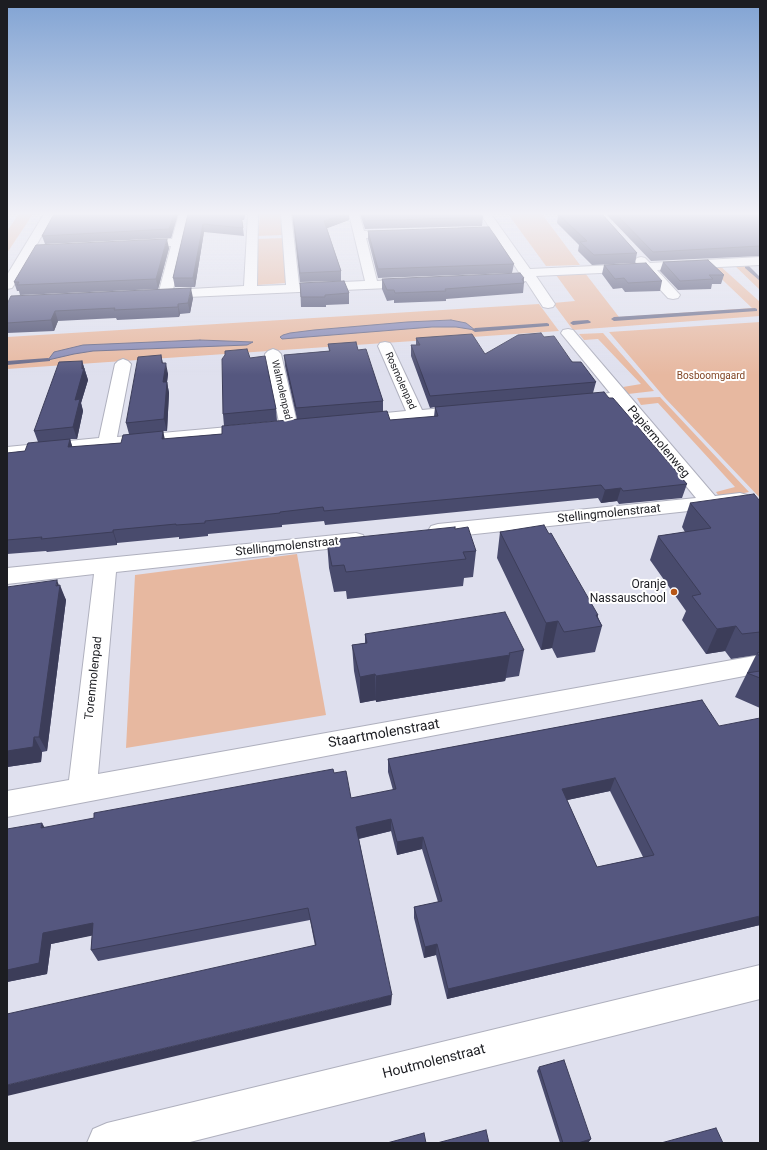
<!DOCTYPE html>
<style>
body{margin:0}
#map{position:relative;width:767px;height:1150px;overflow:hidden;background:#dfe0ee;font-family:Roboto,sans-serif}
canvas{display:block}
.frame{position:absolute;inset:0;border:8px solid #1c1d22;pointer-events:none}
</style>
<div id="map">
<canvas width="767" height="1150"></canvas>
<div class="frame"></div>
</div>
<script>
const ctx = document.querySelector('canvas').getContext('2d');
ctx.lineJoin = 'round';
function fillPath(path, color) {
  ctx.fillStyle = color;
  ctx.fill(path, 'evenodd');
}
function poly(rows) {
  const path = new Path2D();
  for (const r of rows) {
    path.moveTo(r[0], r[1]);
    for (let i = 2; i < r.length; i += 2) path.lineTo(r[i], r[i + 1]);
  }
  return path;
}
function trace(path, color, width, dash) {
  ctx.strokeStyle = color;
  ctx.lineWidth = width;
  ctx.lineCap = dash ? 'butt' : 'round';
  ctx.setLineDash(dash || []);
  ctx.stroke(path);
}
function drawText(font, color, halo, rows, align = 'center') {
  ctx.font = font + ' Roboto,sans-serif';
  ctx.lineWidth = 4;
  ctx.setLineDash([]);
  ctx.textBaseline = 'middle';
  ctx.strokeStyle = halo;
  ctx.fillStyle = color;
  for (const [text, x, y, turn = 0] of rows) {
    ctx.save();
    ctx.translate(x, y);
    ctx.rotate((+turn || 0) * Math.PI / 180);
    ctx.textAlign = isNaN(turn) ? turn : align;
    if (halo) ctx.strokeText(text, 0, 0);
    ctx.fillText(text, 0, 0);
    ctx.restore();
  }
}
fillPath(poly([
 [19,214,33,214,7,253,7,231],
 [260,214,281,214,283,235,258,236],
 [508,214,542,214,580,265,546,266],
 [283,238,286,283,257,285,257,239],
 [733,264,745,264,760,278,760,290],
 [719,265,760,302,760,316,573,330,553,303,575,301,556,275,585,273,619,317,752,308,708,266],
 [539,304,559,331,7,369,7,337],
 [760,322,760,498,665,398,609,332],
 [603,333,654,391,628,394,623,387,641,384,598,339,584,340,579,334],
 [660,397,749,492,720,498,716,492,735,487,658,403,641,405,637,398],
 [297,554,326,715,126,748,135,575]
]), '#e7b8a0');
const water = poly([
 [451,320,466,323,475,330,456,327,432,327,282,339,280,337,283,335,290,333,314,330,407,322,451,320],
 [200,340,253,342,247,345,93,351,74,354,48,360,54,352,83,345,200,340]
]);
fillPath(water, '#8789b4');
trace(water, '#676988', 1);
fillPath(poly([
 [745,266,749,266,760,277,760,281,745,268,745,266],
 [755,308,757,309,757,311,614,321,611,319,614,317,755,308],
 [588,320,591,322,590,323,573,325,570,323,573,321,588,320],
 [547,323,549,324,549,326,475,332,472,330,475,328,547,323],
 [48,358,50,359,50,361,7,365,7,361,48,358]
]), '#676988');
const minor = poly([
 [44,214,54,214,14,285,12,288,7,289,7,275,44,214],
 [179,214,189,214,173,290,244,286,248,214,258,214,257,286,286,285,281,214,291,214,299,284,365,281,349,214,359,214,364,231,398,231,402,232,404,234,402,236,398,237,366,238,377,281,411,279,416,280,417,283,416,286,411,287,165,298,157,297,155,294,159,291,171,246,139,248,135,246,133,244,135,242,139,240,172,239,179,214],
 [481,214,491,214,530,269,637,264,635,261,637,258,641,257,645,258,650,263,760,257,760,265,657,270,680,295,678,298,673,299,668,298,643,271,536,276,555,304,553,307,548,308,543,307,526,281,494,283,489,282,488,279,489,276,520,274,494,233,462,234,458,233,456,231,458,229,462,228,489,227,481,214],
 [568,329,573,330,715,496,740,493,747,495,760,509,760,527,753,526,735,506,438,538,431,536,428,531,431,526,438,524,696,498,617,402,580,406,574,405,572,401,574,397,610,393,561,333,563,330,568,329],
 [385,342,390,343,392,346,422,410,464,406,470,407,472,411,470,415,361,425,355,424,352,420,355,416,406,411,378,346,380,343,385,342],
 [273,349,278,351,281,354,298,427,295,431,289,432,283,431,280,427,265,354,268,351,273,349],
 [123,359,128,361,131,364,117,437,251,425,257,426,260,430,257,434,251,435,7,457,7,447,99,438,115,364,118,361,123,359],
 [356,533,363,535,366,540,363,545,116,572,98,774,760,655,760,673,7,817,7,791,69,780,94,574,7,584,7,568,356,533],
 [760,965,760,999,186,1143,87,1143,93,1129,107,1123,760,965]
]);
trace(minor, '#afb0be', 2);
fillPath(minor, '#fff');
fillPath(poly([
 [54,214,178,214,171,238,45,244,42,236],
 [188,214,245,214,244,220,242,220,244,236,204,232,195,287,175,287,173,278],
 [292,214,349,214,349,220,327,228,341,271,341,281,300,282],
 [360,214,481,214,483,217,482,226,365,229],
 [557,214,602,214,637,253,635,263,592,265,578,251,579,245,557,223,558,214],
 [606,214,760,214,760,256,651,261],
 [368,231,514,264,512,273,378,278,368,239],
 [169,248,158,289,20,295,19,291,17,291,14,282],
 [663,262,724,275,721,284,712,284,711,289,678,290,660,271],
 [604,265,662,281,660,291,625,292,622,288,613,289,602,274],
 [524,278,524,283,523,293,446,299,446,301,394,303,394,300,387,301,382,289,382,279],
 [300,283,349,293,349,304,326,305,326,307,301,307],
 [193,298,190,313,180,314,179,317,117,320,116,318,58,321,54,331,7,333,7,304],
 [544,337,596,382,593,393,609,398,687,484,682,498,619,504,617,501,601,503,598,498,325,525,324,521,282,525,282,527,208,534,208,536,179,539,179,537,117,543,117,545,47,552,46,551,7,554,7,453,25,451,38,442,34,431,82,361,88,380,81,403,83,411,77,439,70,439,72,447,121,443,129,434,126,423,161,355,163,363,168,374,167,382,169,393,167,431,163,431,164,439,222,434,297,419,285,366,284,355,329,351,328,344,358,350,383,401,383,412,390,420,434,417,435,407,430,408,411,356,411,345,416,345,416,338,485,354],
 [250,358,276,409,277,421,224,426,223,414],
 [760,501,760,708,735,697,756,655,731,659,725,651,706,654,682,620,686,611,650,560,658,536,685,532,682,527,690,503],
 [455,529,476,551,473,577,464,578,463,586,347,599,346,591,334,592,329,568,327,542],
 [500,532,598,615,598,617,602,626,595,652,557,658,552,648,541,650,497,558],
 [59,586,66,600,47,751,42,752,41,762,7,767],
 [365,634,524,650,519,676,506,678,505,681,376,702,376,700,360,703,354,671,352,645,365,643],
 [702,700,760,925,447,999,436,955,424,958,414,918,414,907,438,902,422,849,397,855,391,831,359,839,391,1005,315,946,310,920,98,961,91,950,92,935,51,944,47,974,7,982,7,829,44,828,334,773,351,798,393,790,388,772,388,759],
 [610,791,643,857,597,867,567,800],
 [539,1067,591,1139,588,1143,560,1143,537,1071]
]), '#494b6d');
fillPath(poly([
 [174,214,178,214,171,238,169,229],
 [243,214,245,214,244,220],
 [344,214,349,214,349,220,325,229,324,221],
 [203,224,204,232,195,287,193,278],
 [167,239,169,248,158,289,156,279],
 [191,288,193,298,190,313,188,303],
 [178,304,180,314,179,317,178,307],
 [55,311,58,321,54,331,51,320],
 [82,361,88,380,81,403,83,411,77,439,73,427,75,400,82,369],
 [166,363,168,374,167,382,169,393,167,431,164,419,163,382],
 [163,431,166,444,162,439],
 [70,439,74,452,68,447],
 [621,488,617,501,601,503,605,490],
 [113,530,117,543,117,545,113,532],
 [57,580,60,588,60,585,66,600,47,751,39,737],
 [558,621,552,648,541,650,546,623],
 [736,626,725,651,706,654,717,629],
 [510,655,505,681,376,702,376,676],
 [375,674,376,700,360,703,360,677],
 [34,737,42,752,41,762,7,767,7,751],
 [615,778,610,791,558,802,562,789],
 [391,819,391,831,357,839,356,827],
 [42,823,49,835,41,828],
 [423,837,422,849,397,855,397,842],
 [760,916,760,925,447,999,448,989],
 [93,923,100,934,51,944,47,974,7,982,7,970,43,933],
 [437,944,436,955,424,958,425,947],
 [392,995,391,1005,7,1096,7,1085],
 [591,1139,588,1143,578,1143]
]), '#3c3d59');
const building = poly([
 [54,214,174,214,169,229,42,236,54,214],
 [188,214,241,214,243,228,203,224,193,278,173,278,188,214],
 [293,214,344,214,324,221,341,271,300,273,293,214],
 [363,214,481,214,483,217,365,221,363,214],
 [558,214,602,214,637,253,594,255,580,242,587,241,558,214],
 [616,214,760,214,760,246,653,252,616,214],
 [489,227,514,264,378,269,368,231,489,227],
 [167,239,156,279,17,285,19,282,14,282,36,245,167,239],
 [708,260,724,275,709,275,713,279,680,281,663,262,708,260],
 [646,263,662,281,628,283,624,278,615,279,604,265,646,263],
 [520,273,524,278,522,279,524,283,445,289,446,291,395,293,394,290,387,290,382,279,520,273],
 [344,281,349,293,325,295,325,297,301,297,300,283,344,281],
 [191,288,188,303,178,304,178,307,114,310,115,308,55,311,51,320,7,323,7,304,11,296,191,288],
 [541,333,544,337,554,336,572,362,581,362,596,382,430,396,411,345,420,345,416,338,472,334,485,354,518,335,541,333],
 [356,342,358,350,366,349,383,401,296,408,284,355,330,351,328,344,356,342],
 [247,349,250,358,265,356,276,409,223,414,222,359,225,355,225,351,247,349],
 [161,355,162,363,166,363,163,382,167,382,164,419,126,423,138,357,161,355],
 [82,361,82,369,84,368,75,400,80,399,73,427,34,431,59,362,82,361],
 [604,392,609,398,613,398,687,484,623,491,621,488,605,490,601,485,324,511,323,507,280,512,280,513,205,521,205,523,176,525,176,524,113,530,113,532,41,539,42,537,7,540,7,453,25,451,28,443,70,439,68,447,121,443,123,435,163,431,162,439,222,434,222,426,387,411,390,420,438,416,435,407,604,392],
 [754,494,760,501,760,632,742,634,736,626,717,629,692,596,701,594,658,536,711,528,690,503,754,494],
 [544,525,549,534,551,533,598,615,596,615,602,626,564,632,558,621,546,623,500,532,544,525],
 [455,527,455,529,468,527,476,551,463,552,466,559,346,572,344,565,332,566,327,542,340,541,340,539,455,527],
 [57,580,56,586,60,585,39,737,34,737,33,747,7,751,7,587,57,580],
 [505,612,524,650,509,653,510,655,376,676,375,674,360,677,352,645,367,643,365,634,505,612],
 [760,652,760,657,757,653,760,652],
 [760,671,760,678,747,673,760,671],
 [702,700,719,726,760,718,760,916,448,989,437,944,425,947,414,907,442,901,423,837,397,842,391,819,356,827,392,995,7,1085,7,1014,316,945,308,908,91,950,93,923,43,933,39,963,7,970,7,829,42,823,41,828,94,818,94,813,333,769,334,773,346,771,351,798,396,789,388,759,702,700],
 [615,778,654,855,597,867,562,789,615,778],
 [564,1060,591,1139,578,1143,563,1143,539,1067,564,1060],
 [716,1128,723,1143,661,1143,716,1128],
 [486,1130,489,1143,437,1143,486,1130],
 [424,1133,426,1143,387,1143,424,1133]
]);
fillPath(building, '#55577f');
trace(building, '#3c3d59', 1);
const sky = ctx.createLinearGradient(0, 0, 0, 375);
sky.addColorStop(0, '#81a3d3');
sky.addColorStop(0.57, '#f1f1f7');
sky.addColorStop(1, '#f1f1f700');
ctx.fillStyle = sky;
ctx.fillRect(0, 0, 767, 375);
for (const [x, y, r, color] of [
 [674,592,4,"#b75616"]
]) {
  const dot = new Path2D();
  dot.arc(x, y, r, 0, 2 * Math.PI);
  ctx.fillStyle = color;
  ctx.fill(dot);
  trace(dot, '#fff', 1.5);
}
drawText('10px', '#814524', '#fff', [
 ["Bosboomgaard",711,376]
]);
drawText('10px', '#1c1d22', '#fff', [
 ["Rosmolenpad",400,381,66],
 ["Walmolenpad",281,390,77]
]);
drawText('12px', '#1c1d22', '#fff', [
 ["Papiermolenweg",658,442,50],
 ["Stellingmolenstraat",609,514,-6],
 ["Stellingmolenstraat",287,547,-6],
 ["Torenmolenpad",94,678,-84]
]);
drawText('12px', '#1c1d22', '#fff', [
 ["Oranje",666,585],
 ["Nassauschool",666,599]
], 'right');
drawText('14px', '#1c1d22', '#fff', [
 ["Staartmolenstraat",384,734,-10],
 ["Houtmolenstraat",434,1062,-14]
]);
</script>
